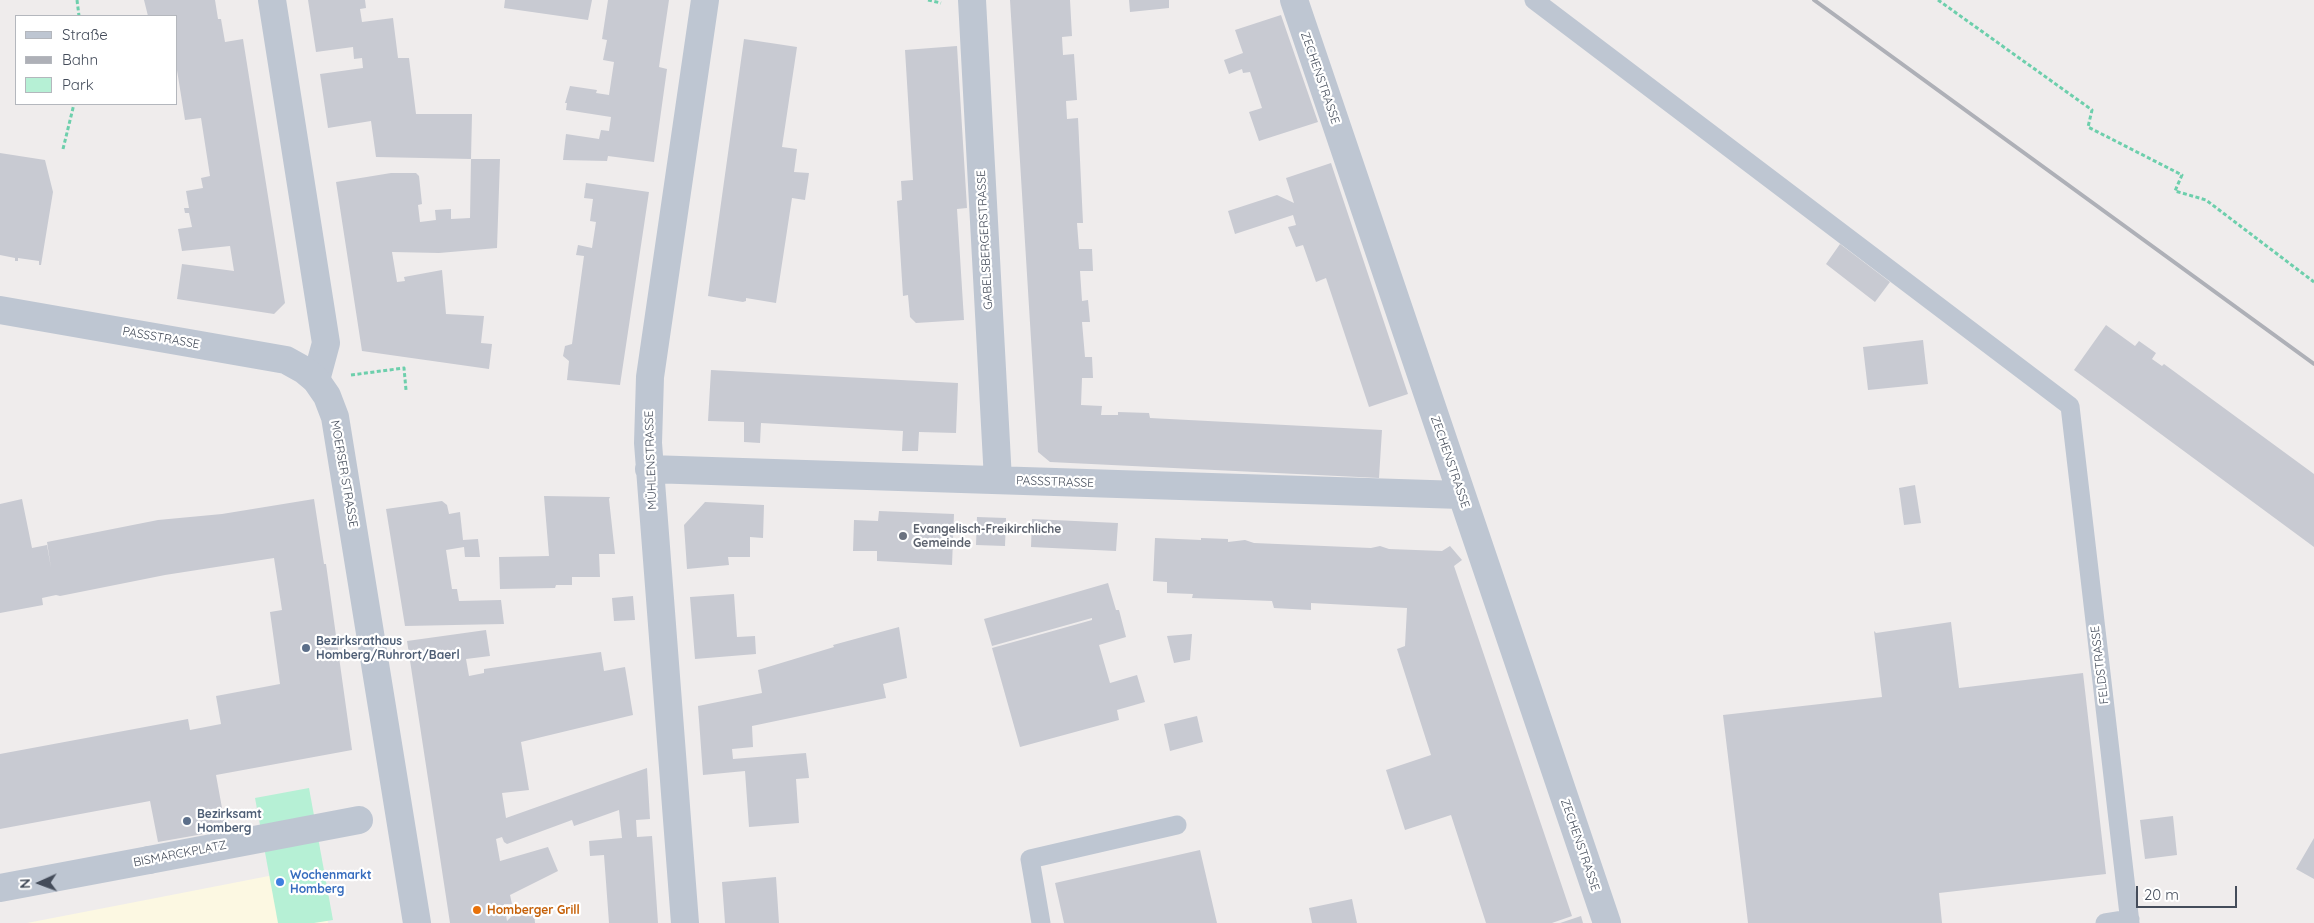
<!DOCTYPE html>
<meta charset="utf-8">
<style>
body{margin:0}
#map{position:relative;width:2314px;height:923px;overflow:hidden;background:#efecec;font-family:Quicksand,sans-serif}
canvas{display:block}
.legend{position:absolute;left:15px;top:15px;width:162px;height:90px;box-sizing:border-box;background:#fff;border:1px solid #b4b7bd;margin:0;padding:6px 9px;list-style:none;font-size:15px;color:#444c5a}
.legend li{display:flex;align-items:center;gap:10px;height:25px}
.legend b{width:25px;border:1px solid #b4b7bd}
.north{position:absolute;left:15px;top:858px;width:50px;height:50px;-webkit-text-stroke:4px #fff;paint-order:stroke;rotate:268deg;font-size:14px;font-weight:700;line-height:20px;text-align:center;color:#444c5a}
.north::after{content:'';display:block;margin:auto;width:18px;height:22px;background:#444c5a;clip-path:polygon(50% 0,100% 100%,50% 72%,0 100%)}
.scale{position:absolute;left:2136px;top:886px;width:101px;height:22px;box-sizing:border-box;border:2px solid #444c5a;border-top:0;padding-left:6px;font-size:15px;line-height:18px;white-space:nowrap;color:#444c5a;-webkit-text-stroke:4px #fff;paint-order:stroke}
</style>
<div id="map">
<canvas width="2314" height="923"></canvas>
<ul class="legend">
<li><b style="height:6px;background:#bec6d2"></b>Straße</li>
<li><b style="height:6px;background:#aeb0b7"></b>Bahn</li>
<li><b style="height:14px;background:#b6f0d5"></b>Park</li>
</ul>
<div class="north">N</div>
<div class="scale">20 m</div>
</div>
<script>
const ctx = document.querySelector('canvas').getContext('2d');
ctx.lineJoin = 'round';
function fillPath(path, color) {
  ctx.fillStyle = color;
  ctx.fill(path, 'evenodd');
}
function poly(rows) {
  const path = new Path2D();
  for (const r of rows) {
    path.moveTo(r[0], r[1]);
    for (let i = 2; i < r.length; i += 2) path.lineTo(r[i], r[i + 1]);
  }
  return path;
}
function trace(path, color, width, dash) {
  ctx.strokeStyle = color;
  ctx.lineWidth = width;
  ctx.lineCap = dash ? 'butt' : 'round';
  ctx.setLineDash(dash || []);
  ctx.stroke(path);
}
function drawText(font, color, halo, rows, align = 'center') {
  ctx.font = font + ' Quicksand,sans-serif';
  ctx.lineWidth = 4.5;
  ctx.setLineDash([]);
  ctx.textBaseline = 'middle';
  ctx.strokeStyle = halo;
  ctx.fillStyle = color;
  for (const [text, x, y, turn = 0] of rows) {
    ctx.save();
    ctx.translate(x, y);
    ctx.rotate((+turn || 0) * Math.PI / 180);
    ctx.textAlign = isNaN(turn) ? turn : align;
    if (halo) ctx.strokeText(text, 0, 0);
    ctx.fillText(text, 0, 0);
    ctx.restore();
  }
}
fillPath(poly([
 [320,866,328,923,27,923,156,898]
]), '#fcf8e2');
fillPath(poly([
 [309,788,333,920,314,923,278,923,255,798]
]), '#b6f0d5');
fillPath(poly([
 [144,0,215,0,218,19,221,19,225,42,243,39,285,303,274,314,177,299,182,264,234,271,230,246,182,251,178,229,192,227,189,213,185,213,184,208,189,208,186,191,203,188,201,178,210,176,201,118,185,120,176,64,176,16,148,16],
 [308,0,365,0,366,8,360,9,362,22,393,18,398,58,409,58,416,114,472,114,471,159,376,157,371,121,328,128,320,74,363,68,362,58,354,59,353,47,316,52],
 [505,0,592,0,588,20,504,8],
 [608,0,669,0,659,67,667,69,654,162,608,156,607,161,563,160,566,134,599,139,601,130,609,131,611,117,566,110,567,103,565,103,570,86,597,90,596,93,609,95,614,62,603,60,607,40,602,39],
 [1010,0,1070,0,1072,36,1062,37,1063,55,1074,54,1077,100,1066,101,1067,119,1078,118,1083,223,1077,223,1079,249,1092,249,1093,271,1080,271,1082,301,1088,300,1090,322,1082,322,1085,357,1092,357,1093,378,1082,378,1081,405,1102,406,1101,415,1118,415,1118,412,1149,413,1150,418,1382,430,1379,478,1050,462,1038,452],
 [1129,0,1169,0,1169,8,1130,12],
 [1281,15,1318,122,1259,141,1249,112,1262,108,1250,72,1243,73,1242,69,1229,74,1224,60,1243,53,1235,30],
 [744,39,797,47,782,147,797,149,794,172,809,173,805,200,792,198,776,303,746,298,746,301,743,302,708,296],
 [957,46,967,208,957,209,964,320,916,323,910,317,908,295,903,296,897,201,902,200,901,181,913,180,905,50],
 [0,153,45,160,53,192,41,265,39,265,39,261,18,258,18,261,15,261,15,258,0,255],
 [471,159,500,159,497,248,439,253,392,252,397,282,405,281,404,277,442,270,446,314,484,316,481,343,492,344,489,369,362,351,336,182,391,173,416,173,419,176,422,204,418,205,420,222,436,220,435,210,451,209,451,219,470,218],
 [1331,163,1408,394,1369,407,1326,278,1316,282,1303,245,1296,247,1288,227,1296,225,1293,215,1235,234,1228,211,1277,195,1294,203,1286,178],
 [586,183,649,192,620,385,567,380,569,361,563,356,565,346,572,344,584,256,576,255,578,245,592,248,596,222,590,221,593,199,584,198],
 [1840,244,1890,282,1875,302,1826,264],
 [2106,325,2135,346,2139,341,2156,353,2152,359,2162,366,2164,364,2314,474,2314,547,2074,370],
 [1923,340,1928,384,1868,390,1863,347],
 [711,370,958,383,956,433,919,432,918,451,902,451,903,431,761,423,760,443,744,442,744,422,708,421],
 [1915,485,1921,523,1904,525,1899,488],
 [544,496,610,497,609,499,615,554,599,554,600,577,572,577,572,585,556,585,555,588,500,589,499,557,549,556],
 [22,499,32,548,47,545,51,568,47,542,158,520,222,514,314,499,324,564,326,564,352,750,216,775,226,830,158,842,150,801,0,829,0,754,188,719,190,730,221,724,216,696,280,684,270,612,282,610,274,558,165,575,60,596,56,595,42,598,43,605,0,613,0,504],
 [442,501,447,505,449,514,460,512,463,540,478,539,480,557,465,557,464,547,446,550,452,589,457,589,459,601,501,600,504,624,405,626,386,509],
 [705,502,764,505,763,538,750,537,750,557,728,557,729,565,687,569,684,525],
 [879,511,954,514,952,565,877,561,877,551,853,551,854,520,878,521],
 [977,517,1006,518,1005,546,976,545],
 [1032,519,1118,523,1116,551,1031,547],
 [1155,538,1201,540,1201,538,1228,539,1228,542,1245,540,1254,543,1371,548,1380,546,1389,549,1442,551,1450,546,1462,560,1454,566,1572,916,1552,923,1486,923,1451,815,1405,830,1386,770,1431,755,1397,649,1405,646,1407,608,1311,603,1311,610,1274,608,1272,601,1192,598,1193,594,1167,593,1167,582,1153,581],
 [1108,583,1116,610,1119,610,1126,637,1099,645,1110,683,1137,675,1145,702,1117,710,1119,720,1020,747,992,648,1092,620,1092,618,992,646,984,619],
 [734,594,737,637,755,636,756,654,695,659,690,597],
 [633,596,635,620,614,621,612,598],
 [1951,622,1959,688,2083,673,2106,874,1939,893,1942,923,1748,923,1723,715,1882,697,1874,631,1876,633],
 [899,627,907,678,883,684,886,698,752,726,753,747,732,749,733,759,806,753,809,778,796,779,799,823,749,827,745,771,703,775,698,706,762,693,758,670,834,647,833,645],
 [486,630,490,656,466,659,469,676,484,673,484,669,601,652,604,671,625,667,633,715,521,742,529,790,502,793,506,818,647,768,650,819,636,820,637,837,652,836,658,923,609,923,604,855,590,856,589,841,622,838,619,810,574,826,572,820,507,844,504,842,502,837,496,839,500,861,548,847,558,871,510,895,512,904,504,904,507,921,513,915,534,913,535,923,450,923,407,641],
 [1192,634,1190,660,1174,663,1167,636],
 [1197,716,1203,742,1170,751,1164,724],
 [2173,816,2177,855,2145,859,2140,820],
 [2314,838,2314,879,2296,869],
 [1200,850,1217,923,1064,923,1055,883],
 [776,877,779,923,725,923,722,882],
 [1352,899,1357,923,1312,923,1309,908],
 [1581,916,1583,923,1560,923]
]), '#c8cad2');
trace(poly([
 [77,0,79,16],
 [928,0,941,3],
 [1938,0,2092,110,2088,127,2182,175,2175,191,2206,200,2314,282],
 [63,149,74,104],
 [351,375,404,368,406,390]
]), '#6dcfac', 3, [4, 2.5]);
trace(poly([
 [1534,0,2070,406,2130,923],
 [1041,923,1030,859,1177,825],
 [2105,923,2130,919]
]), '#bec6d2', 19);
trace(poly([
 [149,860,359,820]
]), '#bec6d2', 28);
trace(poly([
 [272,0,326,343,316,380],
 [972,0,998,480],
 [1294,0,1607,923],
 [649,469,1461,495],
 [0,888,149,860],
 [685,923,648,443,650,377,705,0]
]), '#bec6d2', 28);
trace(poly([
 [0,310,286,360,304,370,316,380,327,396,335,417,417,923]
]), '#bec6d2', 28);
trace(poly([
 [1814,0,2314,364]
]), '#aeb0b7', 4);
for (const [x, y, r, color] of [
 [903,536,5,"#6b7280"],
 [306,648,5,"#5c6f8a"],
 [187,821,5,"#5c6f8a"],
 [280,882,5,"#3f7fe0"],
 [477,910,5,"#e8710a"]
]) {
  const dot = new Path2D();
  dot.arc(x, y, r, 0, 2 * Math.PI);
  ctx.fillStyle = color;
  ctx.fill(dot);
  trace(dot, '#fff', 2);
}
drawText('12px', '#444c5a', '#fff', [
 ["ZECHENSTRASSE",1320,78,71],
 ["GABELSBERGERSTRASSE",985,240,-93],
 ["PASSSTRASSE",161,338,10],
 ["MÜHLENSTRASSE",651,460,-92],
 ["ZECHENSTRASSE",1450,462,71],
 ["MOERSER STRASSE",344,474,80],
 ["PASSSTRASSE",1055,482,2],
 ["FELDSTRASSE",2100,665,-97],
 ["ZECHENSTRASSE",1580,845,71],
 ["BISMARCKPLATZ",180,854,-11]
]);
drawText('bold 12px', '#5b616d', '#fff', [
 ["Evangelisch-Freikirchliche",913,529],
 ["Gemeinde",913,543]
], 'left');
drawText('bold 12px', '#4e5e75', '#fff', [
 ["Bezirksrathaus",316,641],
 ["Homberg/Ruhrort/Baerl",316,655],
 ["Bezirksamt",197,814],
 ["Homberg",197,828]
], 'left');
drawText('bold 12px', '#366cbe', '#fff', [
 ["Wochenmarkt",290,875],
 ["Homberg",290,889]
], 'left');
drawText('bold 12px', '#c56008', '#fff', [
 ["Homberger Grill",487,910]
], 'left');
</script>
